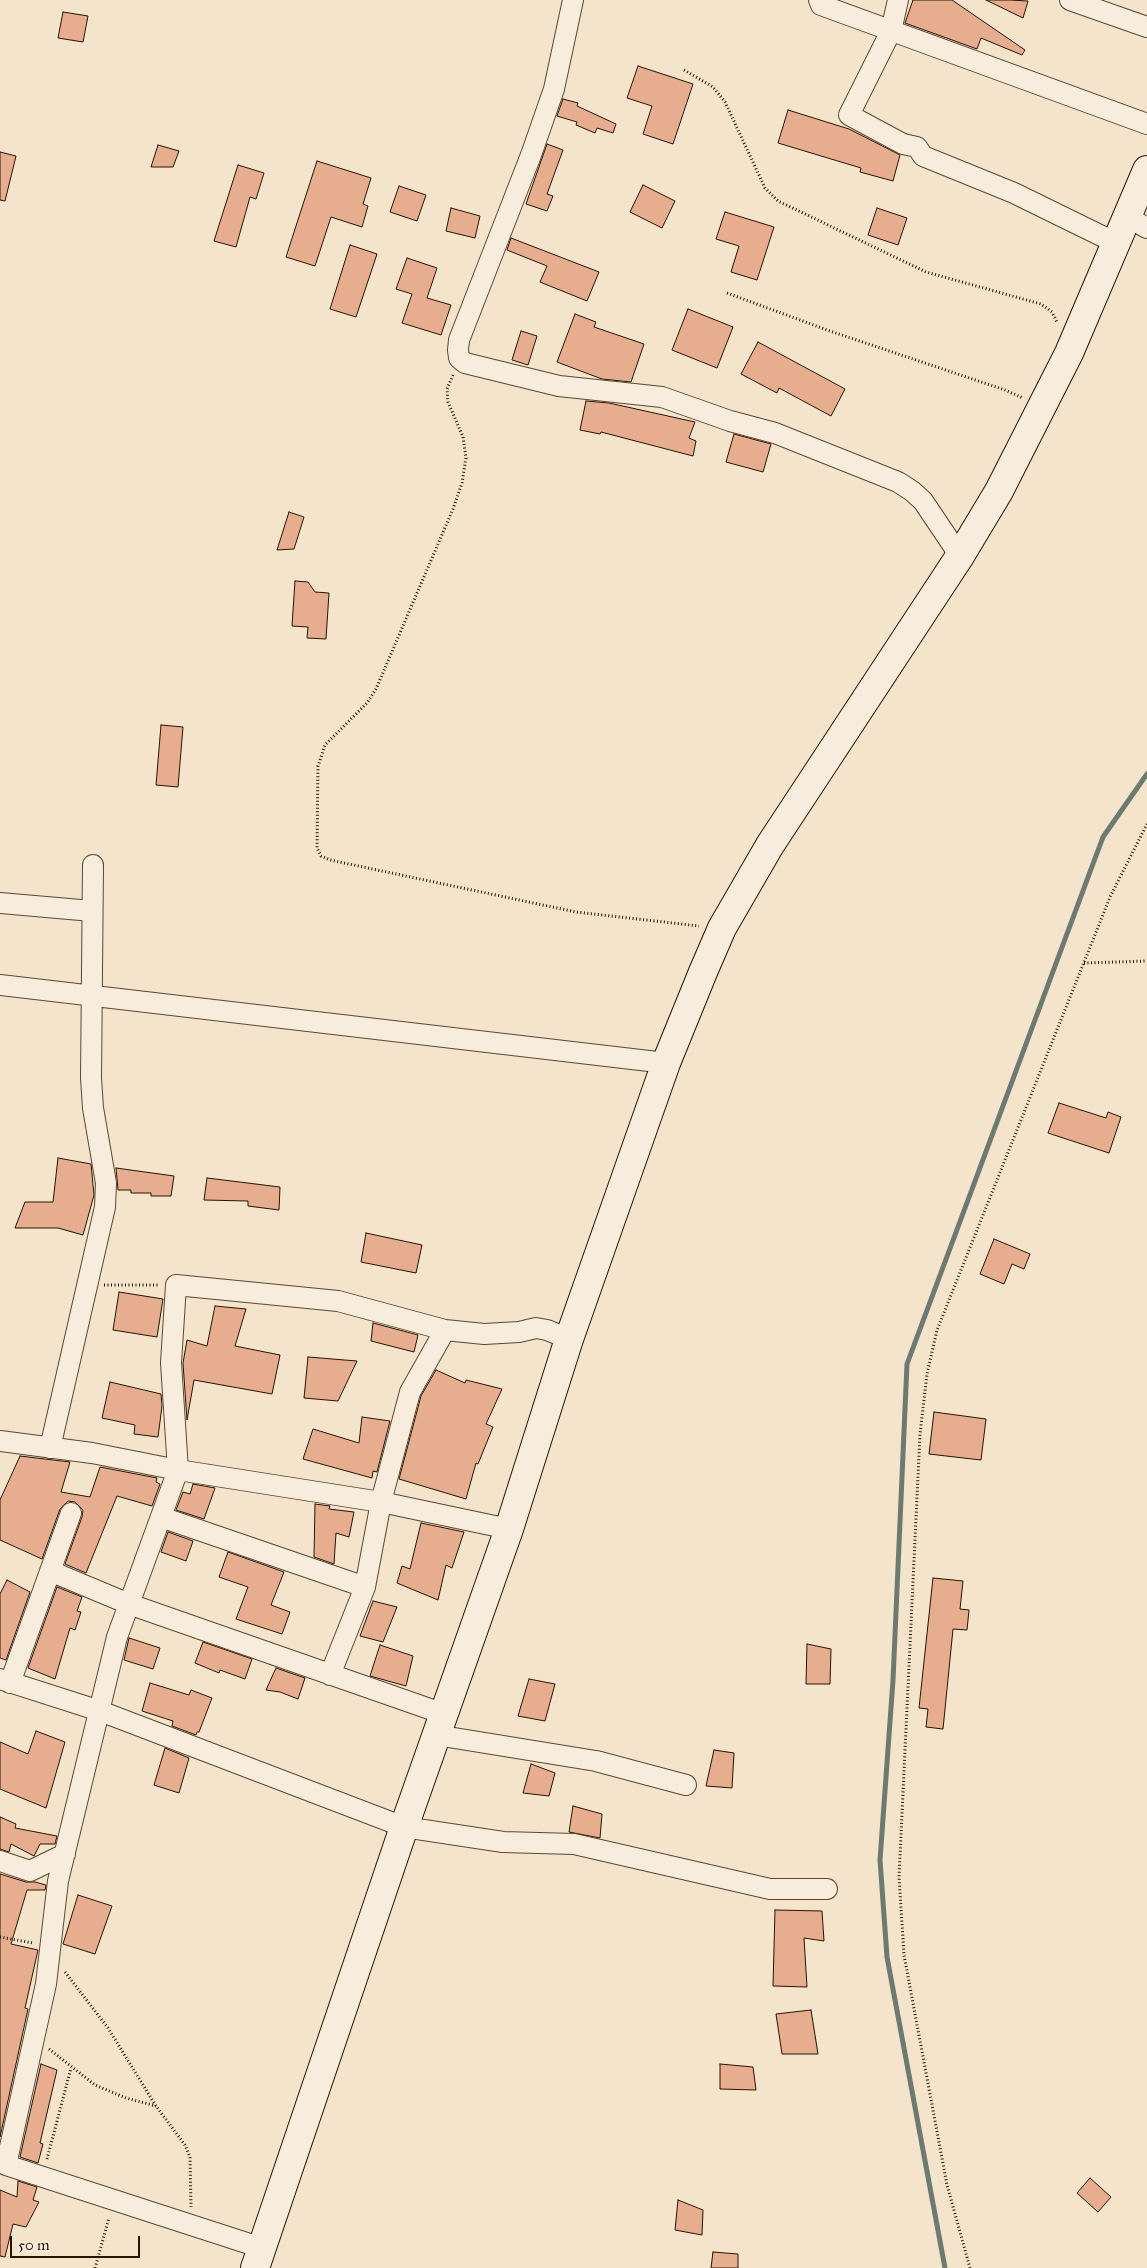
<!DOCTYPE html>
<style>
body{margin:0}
#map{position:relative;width:1147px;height:2268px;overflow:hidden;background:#f4e4cb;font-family:"IM FELL Great Primer",serif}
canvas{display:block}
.scale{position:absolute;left:10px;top:2236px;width:130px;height:22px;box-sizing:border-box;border:2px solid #261400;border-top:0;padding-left:6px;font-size:15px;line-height:18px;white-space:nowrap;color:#261400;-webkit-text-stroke:4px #f8eddd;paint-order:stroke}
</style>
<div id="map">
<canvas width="1147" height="2268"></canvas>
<div class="scale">50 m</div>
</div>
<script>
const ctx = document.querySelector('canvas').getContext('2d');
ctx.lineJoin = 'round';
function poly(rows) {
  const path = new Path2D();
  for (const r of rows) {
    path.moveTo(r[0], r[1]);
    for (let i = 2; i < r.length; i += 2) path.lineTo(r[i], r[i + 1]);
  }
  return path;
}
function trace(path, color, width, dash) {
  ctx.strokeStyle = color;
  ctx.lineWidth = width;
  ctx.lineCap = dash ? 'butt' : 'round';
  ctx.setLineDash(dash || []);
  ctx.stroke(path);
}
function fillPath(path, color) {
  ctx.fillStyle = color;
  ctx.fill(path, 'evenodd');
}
trace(poly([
 [945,2268,887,1957,880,1860,893,1680,907,1364,1103,837,1147,774]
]), '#6d7a70', 5);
const building = poly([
 [913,0,952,0,1025,50,1022,55,981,38,977,49,905,23,913,0],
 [986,0,1010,0,1028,1,1023,18,986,0],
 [63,12,88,16,83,42,58,38,63,12],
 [638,66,693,84,673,144,643,134,652,106,627,98,638,66],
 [563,99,578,103,577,106,616,124,613,133,597,128,595,133,576,125,577,122,557,116,563,99],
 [788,110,849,129,900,155,893,181,860,172,861,168,778,143,788,110],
 [547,144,563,150,547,194,553,196,547,211,526,204,547,144],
 [158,145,179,151,173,167,151,167,158,145],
 [0,152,16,156,5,201,0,200,0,152],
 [317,161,371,178,363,204,368,206,362,227,331,217,315,266,286,257,317,161],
 [238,165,264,173,256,199,250,197,236,247,214,241,238,165],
 [643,185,675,201,662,228,630,212,643,185],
 [399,186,426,195,417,221,390,212,399,186],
 [451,208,480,216,475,238,446,231,451,208],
 [877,208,907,218,898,245,868,235,877,208],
 [725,212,774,227,757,280,731,272,739,246,716,239,725,212],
 [511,238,599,272,587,301,540,282,547,266,507,250,511,238],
 [350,245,377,254,356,317,330,309,350,245],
 [407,258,437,268,427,298,451,305,441,335,402,323,412,294,396,289,407,258],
 [688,309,733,327,717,368,672,350,688,309],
 [575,314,596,322,594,327,644,344,631,382,602,379,557,362,575,314],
 [521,331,537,336,528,365,512,360,521,331],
 [758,342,845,389,831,416,779,388,777,393,741,374,758,342],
 [586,401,609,403,695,422,689,438,696,441,693,456,601,432,600,434,580,430,586,401],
 [734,434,771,444,763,472,726,462,734,434],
 [289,512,304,517,294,549,277,550,289,512],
 [295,581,308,582,315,592,329,593,326,639,307,638,308,627,292,626,295,581],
 [161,725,183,727,178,787,156,785,161,725],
 [1059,1103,1106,1118,1108,1112,1121,1117,1109,1153,1048,1133,1059,1103],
 [58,1158,91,1164,94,1195,83,1235,58,1228,15,1228,25,1202,53,1202,58,1158],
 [116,1168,174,1176,171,1196,151,1196,151,1193,131,1193,131,1190,118,1190,116,1168],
 [207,1178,280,1187,279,1210,248,1206,248,1201,204,1200,207,1178],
 [366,1233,422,1245,416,1273,361,1262,366,1233],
 [994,1239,1030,1254,1024,1269,1012,1264,1004,1284,980,1274,994,1239],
 [119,1292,163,1299,157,1337,113,1330,119,1292],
 [215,1306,246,1309,235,1346,280,1355,272,1394,194,1380,187,1420,183,1363,187,1340,207,1346,215,1306],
 [373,1323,418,1335,414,1352,371,1341,373,1323],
 [308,1357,357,1361,338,1401,304,1398,308,1357],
 [436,1370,465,1383,466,1380,502,1389,486,1424,493,1427,478,1464,476,1463,466,1499,399,1479,421,1396,436,1370],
 [110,1382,161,1394,162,1406,158,1437,134,1434,135,1425,102,1418,110,1382],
 [934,1412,986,1419,981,1460,929,1454,934,1412],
 [362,1417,390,1421,377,1472,373,1471,372,1478,303,1459,313,1429,359,1443,362,1417],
 [20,1456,70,1462,61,1492,90,1497,100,1467,157,1478,156,1482,160,1484,152,1506,117,1496,86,1573,65,1564,82,1517,83,1510,75,1502,68,1501,60,1509,42,1559,0,1540,0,1500,20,1456],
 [193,1484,215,1488,204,1519,176,1510,183,1492,190,1494,193,1484],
 [315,1504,330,1506,329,1509,354,1512,349,1537,336,1533,334,1564,314,1557,315,1504],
 [421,1523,464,1532,452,1568,446,1565,438,1600,397,1583,402,1566,410,1569,421,1523],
 [168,1532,193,1541,186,1561,161,1552,168,1532],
 [228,1552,284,1572,271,1605,290,1612,282,1634,236,1619,248,1587,219,1577,228,1552],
 [933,1578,963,1581,960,1609,969,1610,967,1630,953,1629,943,1729,926,1727,928,1709,919,1708,933,1578],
 [7,1580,30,1592,6,1660,0,1658,0,1594,7,1580],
 [57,1587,82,1597,77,1611,81,1612,75,1630,70,1628,55,1679,28,1668,57,1587],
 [373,1601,397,1607,383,1642,360,1636,373,1601],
 [129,1638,160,1648,153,1669,124,1660,129,1638],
 [203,1642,252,1659,245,1679,220,1670,219,1673,195,1663,203,1642],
 [807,1644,831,1649,830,1684,806,1684,807,1644],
 [380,1645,413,1656,406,1686,370,1676,380,1645],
 [276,1668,305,1678,298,1699,280,1692,266,1690,276,1668],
 [529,1679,555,1684,545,1721,518,1716,529,1679],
 [150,1683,189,1695,191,1690,212,1698,199,1732,197,1732,196,1735,172,1726,173,1721,142,1711,150,1683],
 [36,1731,65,1742,46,1808,0,1789,0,1742,28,1754,36,1731],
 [165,1748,189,1758,179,1793,154,1785,165,1748],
 [714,1750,734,1753,732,1788,706,1786,714,1750],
 [531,1764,555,1773,549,1796,523,1793,531,1764],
 [573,1806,602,1814,600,1838,569,1832,573,1806],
 [0,1817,16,1824,15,1828,57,1836,55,1844,40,1844,34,1856,11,1844,9,1852,0,1849,0,1817],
 [0,1874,26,1882,35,1882,46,1885,45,1890,27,1890,11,1944,38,1950,25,2008,28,2009,0,2137,0,1874],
 [78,1895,112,1906,95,1954,63,1944,78,1895],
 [775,1910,822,1911,824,1941,804,1938,807,1987,773,1986,775,1910],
 [811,2010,818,2054,782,2054,776,2014,811,2010],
 [41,2064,57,2070,40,2143,43,2144,38,2163,20,2157,41,2064],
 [720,2064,753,2067,756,2090,720,2089,720,2064],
 [1090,2178,1111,2197,1098,2212,1077,2193,1090,2178],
 [18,2181,37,2187,33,2200,39,2202,26,2227,13,2224,5,2257,0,2256,0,2190,17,2197,18,2181],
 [678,2200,703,2210,702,2235,675,2230,678,2200],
 [713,2252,738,2254,738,2268,711,2268,713,2252]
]);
fillPath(building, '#e7ad8f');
trace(building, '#261400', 1);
const street = poly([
 [573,0,554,89,531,155,459,340,458,350,459,358,465,363,559,386,662,397,730,421,775,433,898,482,912,491,923,501,960,556],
 [819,0,821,5,1147,124],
 [898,0,891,31,849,115,903,144,917,147,923,156,1014,193,1116,243],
 [1070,0,1147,27],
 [1127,217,1147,228],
 [0,903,92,911],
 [0,985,666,1063],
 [0,1441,92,1453,178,1470,171,1363,176,1285,338,1301,445,1330,484,1334,519,1332,536,1328,547,1330,569,1339],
 [50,1448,105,1207,106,1183,93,1108,91,1078,93,865],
 [161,1517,365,1587],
 [50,1571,129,1604,444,1714],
 [330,1675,365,1587,381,1502,410,1392,445,1330],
 [0,1679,100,1711,404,1827,503,1842,574,1844,770,1889,827,1889],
 [10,1683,71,1513],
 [436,1735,596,1761,686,1785],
 [0,1861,30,1871,65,1854],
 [262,2248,6,2165,46,1984,58,1881,117,1637,178,1470,381,1502,509,1529]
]);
const secondary = poly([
 [255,2268,404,1827,509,1529,569,1339,666,1063,703,972,722,928,770,845,960,556,999,491,1069,353,1147,170]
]);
trace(street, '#5a4833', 22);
trace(secondary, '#261400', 30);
trace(poly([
 [684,70,713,87,725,102,765,188,778,201,926,272,1041,304,1052,312,1057,322],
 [727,293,827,330,1005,390,1023,398],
 [453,375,447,389,448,402,463,437,466,458,462,483,453,509,376,689,367,703,325,745,318,766,317,848,321,856,330,860,576,912,699,926],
 [1084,963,1147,961],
 [104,1285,158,1285],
 [0,1937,33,1943],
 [65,1972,108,2028,156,2106,185,2145,190,2157,191,2207],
 [49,2049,95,2085,126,2098,156,2106],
 [47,2159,71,2068],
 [95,2268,109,2218],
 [970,2268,947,2185,904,1955,899,1877,920,1434,927,1374,937,1330,1110,897,1147,824]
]), '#261400', 3, [1, 2.5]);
trace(street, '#f8eddd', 20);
trace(secondary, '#f8eddd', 28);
</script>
